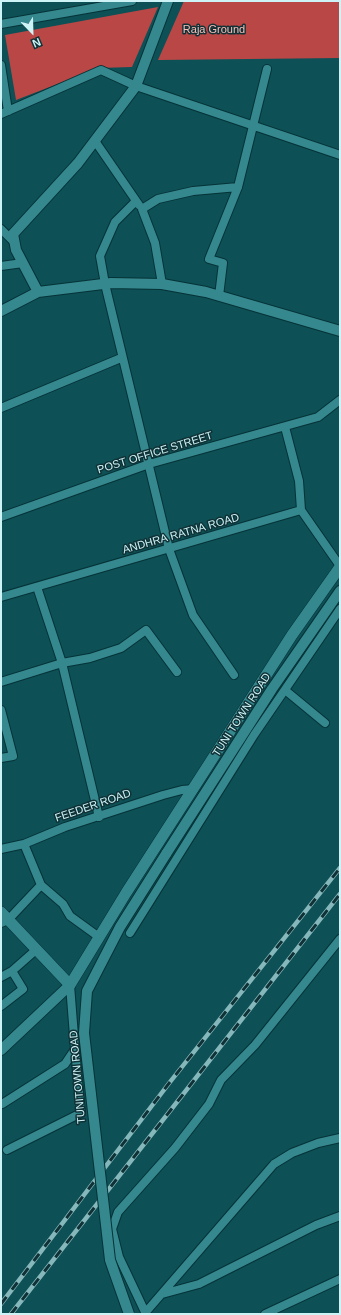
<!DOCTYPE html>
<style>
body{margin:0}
#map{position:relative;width:341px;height:1315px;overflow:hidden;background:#0d5056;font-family:Arial,sans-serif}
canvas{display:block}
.frame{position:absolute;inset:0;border:2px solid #cdf3f7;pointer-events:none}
.north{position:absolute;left:12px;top:12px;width:40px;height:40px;-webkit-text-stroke:3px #103236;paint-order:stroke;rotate:157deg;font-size:11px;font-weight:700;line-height:16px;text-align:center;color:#cdf3f7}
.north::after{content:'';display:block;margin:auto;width:14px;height:18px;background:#cdf3f7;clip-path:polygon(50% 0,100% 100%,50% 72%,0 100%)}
</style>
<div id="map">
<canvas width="341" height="1315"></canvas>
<div class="frame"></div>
<div class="north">N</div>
</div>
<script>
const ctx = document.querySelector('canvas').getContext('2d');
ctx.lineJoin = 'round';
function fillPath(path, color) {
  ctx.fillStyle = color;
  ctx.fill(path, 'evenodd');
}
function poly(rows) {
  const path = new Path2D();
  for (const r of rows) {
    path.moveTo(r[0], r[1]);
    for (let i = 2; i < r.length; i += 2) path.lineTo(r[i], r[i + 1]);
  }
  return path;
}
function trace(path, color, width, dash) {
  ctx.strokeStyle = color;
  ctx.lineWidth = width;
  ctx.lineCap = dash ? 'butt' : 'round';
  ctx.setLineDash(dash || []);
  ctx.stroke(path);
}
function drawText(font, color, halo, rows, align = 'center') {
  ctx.font = font + ' Arial,sans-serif';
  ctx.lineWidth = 3;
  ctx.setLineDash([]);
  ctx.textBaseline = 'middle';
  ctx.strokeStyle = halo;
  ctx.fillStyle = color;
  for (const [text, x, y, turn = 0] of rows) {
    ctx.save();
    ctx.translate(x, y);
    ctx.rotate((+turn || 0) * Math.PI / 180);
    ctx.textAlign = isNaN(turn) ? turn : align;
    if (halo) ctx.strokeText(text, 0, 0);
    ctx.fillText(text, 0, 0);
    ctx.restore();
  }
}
fillPath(poly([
 [184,1,340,1,340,58,158,60],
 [158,7,132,67,99,68,16,100,5,35]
]), '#b94746');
const minor = poly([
 [1,24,132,1],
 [1,65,8,111],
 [1,114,101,70,136,86,340,155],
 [95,141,139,205],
 [136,201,115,222,100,256,105,284,169,549,193,615,234,675],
 [1,229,15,243],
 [1,266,23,263],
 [162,284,155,243,142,209,158,199,193,191,238,187],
 [219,296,223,263,209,259,238,187,267,69],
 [1,408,121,358],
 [285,427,299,481,301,510],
 [1,517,149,464,318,417,340,400],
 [37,587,62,663,99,817],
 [1,597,301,510,340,566],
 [1,682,62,663,90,658,121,648,146,630,177,672],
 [285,690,325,723],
 [1,710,13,756,1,758],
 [24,844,41,885],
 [1,849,24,844,65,827,163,795,182,790,194,789],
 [1,923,8,920,41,885,63,904,70,916,99,937],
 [130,933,254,735,340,609],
 [12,971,37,949],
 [1,977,12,971,23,989,1,1006],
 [2,1104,65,1064,75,1049,70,985],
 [7,1150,81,1113,75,1049],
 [162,1294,199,1284,316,1225,340,1216],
 [145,1313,274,1164,292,1153,318,1143,340,1138],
 [146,1314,119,1257,112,1229,118,1212,175,1148,209,1104,221,1080,255,1045,340,939],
 [265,1314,340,1279]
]);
const tertiary = poly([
 [38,292,16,250,13,234,78,163,136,86,168,1],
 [1,311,38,292,111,283,162,284,206,292,340,331],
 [166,854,272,689,340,591],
 [1,1050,70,985]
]);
const secondary = poly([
 [1,912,70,985,126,893,292,635,340,567]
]);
trace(minor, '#053337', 10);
trace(tertiary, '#053337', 12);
trace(secondary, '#053337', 12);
trace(minor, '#36888f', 8);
trace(tertiary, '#36888f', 10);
trace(secondary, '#36888f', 11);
const rail = poly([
 [1,1304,170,1082,340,868],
 [11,1314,340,894]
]);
trace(rail, '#86b7bb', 4.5);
trace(rail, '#103236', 3, [9]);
const tertiaryBridge = poly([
 [129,1314,110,1260,84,1033,87,991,120,927,166,854]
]);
trace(tertiaryBridge, '#053337', 12, []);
trace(tertiaryBridge, '#36888f', 10);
drawText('11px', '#febfba', '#103236', [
 ["Raja Ground",214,30]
]);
drawText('11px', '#cdf3f7', '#103236', [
 ["POST OFFICE STREET",155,453,-17],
 ["ANDHRA RATNA ROAD",181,534,-16],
 ["TUNI TOWN ROAD",242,715,-57],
 ["FEEDER ROAD",93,806,-19],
 ["TUNITOWN ROAD",78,1077,-95]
]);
</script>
